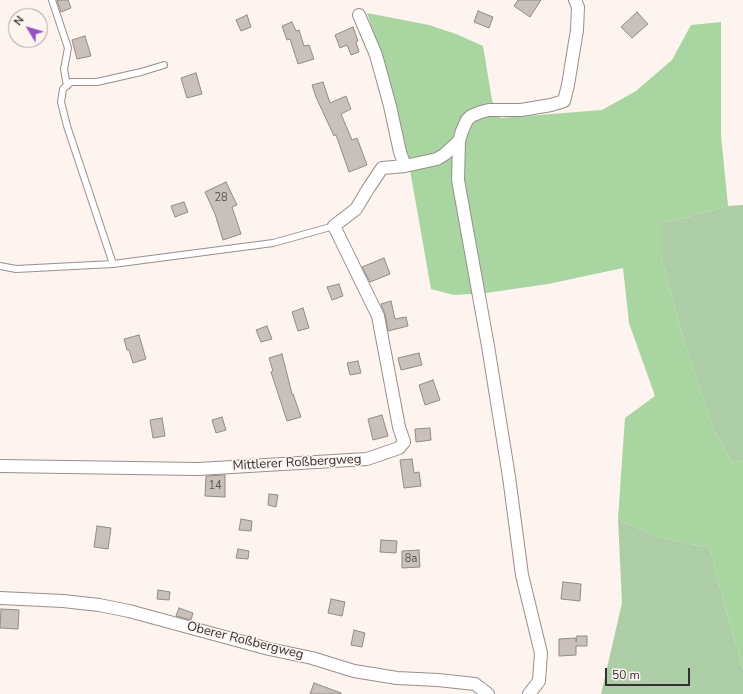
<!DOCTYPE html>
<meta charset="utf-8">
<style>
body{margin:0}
#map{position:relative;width:743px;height:694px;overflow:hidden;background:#fdf3ef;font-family:"Nunito Sans",sans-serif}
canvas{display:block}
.north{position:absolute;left:8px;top:8px;width:40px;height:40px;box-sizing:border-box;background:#fdf3ef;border:1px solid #ada5a3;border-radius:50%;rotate:308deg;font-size:11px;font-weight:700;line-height:16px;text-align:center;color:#353130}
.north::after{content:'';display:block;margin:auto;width:14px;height:18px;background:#9151c7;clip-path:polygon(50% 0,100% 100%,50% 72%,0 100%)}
.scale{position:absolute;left:605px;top:668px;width:85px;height:18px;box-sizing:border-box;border:2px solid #353130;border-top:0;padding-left:5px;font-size:12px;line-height:14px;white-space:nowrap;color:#353130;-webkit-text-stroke:3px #fdf3ef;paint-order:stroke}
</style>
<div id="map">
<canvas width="743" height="694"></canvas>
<div class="north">N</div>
<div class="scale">50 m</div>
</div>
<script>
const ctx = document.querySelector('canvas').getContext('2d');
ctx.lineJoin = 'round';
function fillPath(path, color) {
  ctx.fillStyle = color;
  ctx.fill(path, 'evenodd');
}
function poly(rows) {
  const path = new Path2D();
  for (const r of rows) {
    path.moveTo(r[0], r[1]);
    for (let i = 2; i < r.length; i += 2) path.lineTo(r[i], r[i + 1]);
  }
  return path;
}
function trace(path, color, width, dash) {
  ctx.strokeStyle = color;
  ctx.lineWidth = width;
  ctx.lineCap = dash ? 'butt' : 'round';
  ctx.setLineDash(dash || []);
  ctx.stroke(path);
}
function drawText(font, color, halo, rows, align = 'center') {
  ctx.font = font + ' "Nunito Sans",sans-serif';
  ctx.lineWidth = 3;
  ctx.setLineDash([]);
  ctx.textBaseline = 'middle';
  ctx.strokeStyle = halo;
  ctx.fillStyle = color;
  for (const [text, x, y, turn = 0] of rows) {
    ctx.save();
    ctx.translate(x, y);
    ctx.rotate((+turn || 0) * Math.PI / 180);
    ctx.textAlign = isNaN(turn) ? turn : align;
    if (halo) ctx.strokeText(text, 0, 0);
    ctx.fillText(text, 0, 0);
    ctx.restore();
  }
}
fillPath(poly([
 [743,205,743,460,732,463,713,428,684,341,661,257,661,223,684,218,728,206],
 [618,519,654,536,710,548,725,607,743,669,743,694,601,694,622,603]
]), '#adcda7');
fillPath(poly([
 [367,13,429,25,456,34,483,46,492,100,500,118,602,110,636,91,672,60,691,25,721,22,721,135,728,206,684,218,661,223,661,257,684,341,713,428,732,463,743,460,743,669,725,607,710,548,654,536,618,519,625,418,655,396,629,323,623,268,548,284,486,293,454,295,431,289,407,153,390,82]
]), '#a9d5a0');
const building = poly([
 [57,0,68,0,71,8,61,12,57,0],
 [518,0,541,0,530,17,514,6,518,0],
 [478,11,493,17,489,28,474,22,478,11],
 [637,12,648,24,632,38,621,27,637,12],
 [247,15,251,27,241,31,236,20,247,15],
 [292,22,296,31,299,30,304,46,309,45,314,59,298,64,290,39,287,40,282,26,292,22],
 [353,27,358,41,356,42,359,52,351,55,347,45,340,48,335,35,353,27],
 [85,36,91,56,77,59,72,40,85,36],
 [196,73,202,94,187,98,181,78,196,73],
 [323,82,330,103,346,96,351,109,341,114,352,140,357,138,367,165,349,172,336,135,334,136,316,97,312,85,323,82],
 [226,182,237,205,232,207,241,234,223,240,215,214,205,192,226,182],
 [184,202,188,212,175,217,171,206,184,202],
 [384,258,390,274,370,282,362,267,384,258],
 [339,284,343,296,332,300,327,287,339,284],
 [391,301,395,319,406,317,408,326,388,331,385,314,381,304,391,301],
 [303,308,309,328,298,331,292,312,303,308],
 [267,326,272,339,261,342,256,330,267,326],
 [139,335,146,359,133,363,129,350,127,350,124,339,139,335],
 [419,353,422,365,401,370,398,358,419,353],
 [282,354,292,394,293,394,301,417,287,421,271,372,273,371,269,358,282,354],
 [358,361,361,373,350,375,347,363,358,361],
 [433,380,440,400,425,405,419,385,433,380],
 [382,415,388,436,373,440,368,419,382,415],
 [222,417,226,430,216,433,212,420,222,417],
 [162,418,165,436,153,438,150,420,162,418],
 [430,428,431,440,416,442,415,429,430,428],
 [412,459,414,473,419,472,421,486,404,488,400,460,412,459],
 [225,475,225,497,205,496,206,476,225,475],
 [269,494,278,495,276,507,268,505,269,494],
 [241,519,252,521,251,531,239,530,241,519],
 [97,526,111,528,108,549,94,547,97,526],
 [381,540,397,541,396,553,380,552,381,540],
 [238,549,249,551,248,559,236,558,238,549],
 [419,550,420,567,402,568,402,551,419,550],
 [563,582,581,584,580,601,561,599,563,582],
 [158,590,170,592,169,600,157,599,158,590],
 [331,599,345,602,342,616,328,613,331,599],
 [179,608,193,613,191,620,176,616,179,608],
 [1,609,19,610,18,629,0,628,1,609],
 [354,630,365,633,362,647,351,645,354,630],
 [577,636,587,636,587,646,576,646,576,655,559,656,559,639,576,638,576,642,577,636],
 [314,683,341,693,341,694,310,694,314,683]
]);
fillPath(building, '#c9bfbb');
trace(building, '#938b86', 1);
const lane = poly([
 [52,0,68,48,64,69,67,86],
 [113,264,67,126,61,102,63,89,71,82,97,82,141,72,164,65],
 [0,266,16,269,113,264,273,243,334,226]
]);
const street = poly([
 [359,15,376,55,390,106,400,152,405,166],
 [0,466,198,469,367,459,399,448,404,442,399,427,378,316,334,226,356,209,368,189,382,168,405,166,437,159,445,154,459,141],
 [0,598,63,601,99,605,129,611,269,649,312,658,354,671,397,678,438,680,475,684,488,694],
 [529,694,539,681,541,653,522,575,509,477,488,346,458,180,459,141,462,131,467,120,471,116,481,112,489,110,521,110,551,105,564,101,568,85,577,30,578,7,575,0]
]);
trace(lane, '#988f8b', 8);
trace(street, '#988f8b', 14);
trace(lane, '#fff', 6);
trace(street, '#fff', 12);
drawText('11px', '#5a5453', null, [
 ["28",221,198],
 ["14",215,486],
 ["8a",411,559]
]);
drawText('13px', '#353130', '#fdf3ef', [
 ["Mittlerer Roßbergweg",297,463,-3],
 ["Oberer Roßbergweg",245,641,14]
]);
</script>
